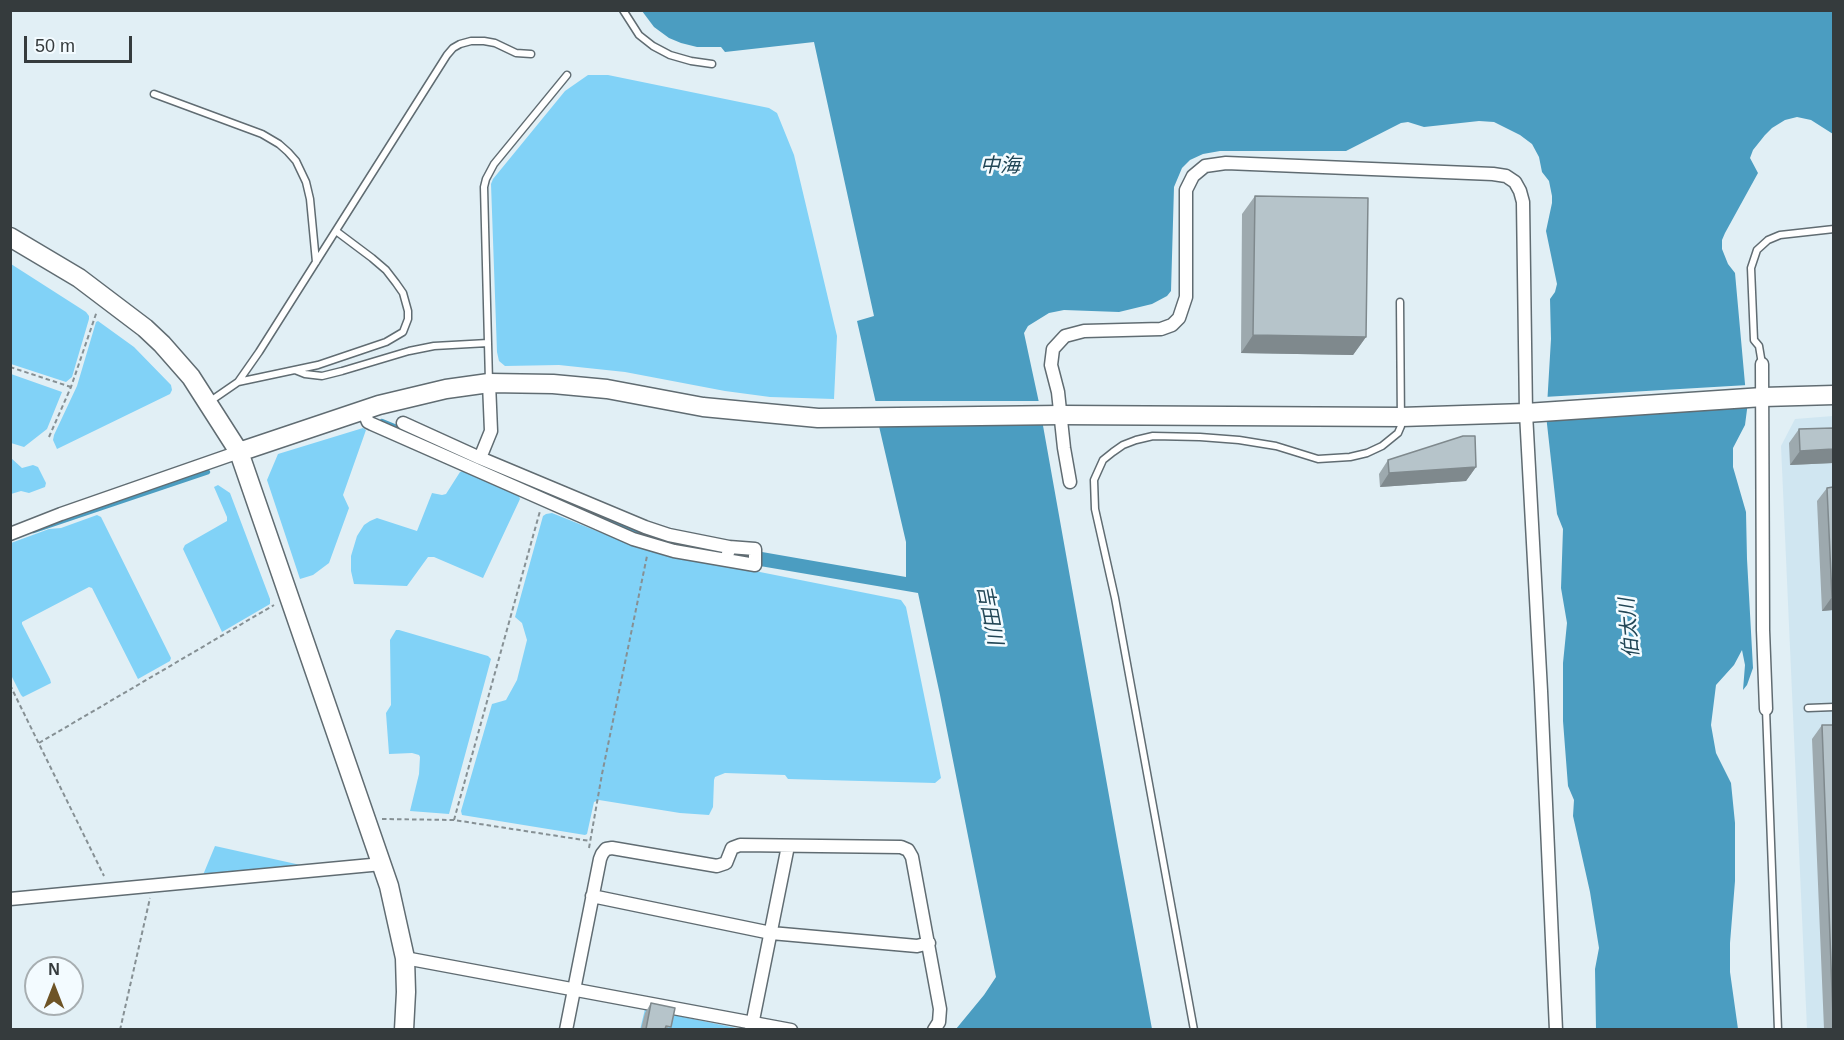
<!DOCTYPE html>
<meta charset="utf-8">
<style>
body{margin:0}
#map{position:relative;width:1844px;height:1040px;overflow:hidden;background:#e1eff5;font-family:Helvetica,sans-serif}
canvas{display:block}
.frame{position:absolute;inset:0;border:12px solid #353b3d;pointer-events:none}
.north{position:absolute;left:24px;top:956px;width:60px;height:60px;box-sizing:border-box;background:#f3fbff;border:2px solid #a7aeb1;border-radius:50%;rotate:0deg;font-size:16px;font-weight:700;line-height:24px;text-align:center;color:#353b3d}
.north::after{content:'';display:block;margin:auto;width:21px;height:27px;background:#6e5426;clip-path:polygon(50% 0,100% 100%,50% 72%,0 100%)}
.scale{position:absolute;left:24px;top:36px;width:108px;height:27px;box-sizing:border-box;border:3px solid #353b3d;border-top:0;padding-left:8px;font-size:18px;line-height:21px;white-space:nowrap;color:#353b3d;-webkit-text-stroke:4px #f3fbff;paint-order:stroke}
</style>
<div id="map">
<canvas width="1844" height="1040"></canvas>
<div class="frame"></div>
<div class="north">N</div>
<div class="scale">50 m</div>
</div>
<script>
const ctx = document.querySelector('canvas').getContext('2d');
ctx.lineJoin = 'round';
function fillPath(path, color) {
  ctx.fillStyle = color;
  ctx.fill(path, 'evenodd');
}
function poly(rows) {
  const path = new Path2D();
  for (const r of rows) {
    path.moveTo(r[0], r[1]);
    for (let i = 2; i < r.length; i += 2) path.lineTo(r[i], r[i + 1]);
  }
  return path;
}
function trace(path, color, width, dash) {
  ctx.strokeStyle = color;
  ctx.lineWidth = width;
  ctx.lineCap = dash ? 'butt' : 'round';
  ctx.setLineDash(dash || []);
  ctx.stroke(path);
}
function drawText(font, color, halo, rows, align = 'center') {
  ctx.font = font + ' Helvetica,"Noto Sans JP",sans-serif';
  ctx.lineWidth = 5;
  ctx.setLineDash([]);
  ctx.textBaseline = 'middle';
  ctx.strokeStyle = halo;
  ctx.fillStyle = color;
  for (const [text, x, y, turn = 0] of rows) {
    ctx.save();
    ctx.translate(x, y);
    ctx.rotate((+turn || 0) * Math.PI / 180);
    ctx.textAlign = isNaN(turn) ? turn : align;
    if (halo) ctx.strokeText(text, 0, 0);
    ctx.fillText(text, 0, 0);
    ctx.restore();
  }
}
fillPath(poly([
 [1833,416,1833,1029,1807,1029,1781,446,1795,419]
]), '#d0e6f1');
fillPath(poly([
 [588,75,608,75,769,108,777,113,794,155,837,336,834,399,770,397,725,391,625,372,559,365,505,366,499,361,497,352,491,184,493,179,565,91],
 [11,264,86,312,89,316,89,319,72,377,66,382,11,364],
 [98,321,134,347,171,385,172,390,170,394,57,449,53,440,54,435,77,386,96,322],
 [11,374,62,392,47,429,24,447,11,443],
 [363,428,366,430,343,495,349,508,329,563,313,575,300,579,267,480,278,454],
 [11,458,22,468,33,465,38,467,46,483,45,487,29,493,21,491,11,494],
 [463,471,519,496,520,499,483,578,434,557,428,557,407,586,354,584,351,571,351,556,357,536,364,525,370,521,377,518,417,531,432,493,442,495,446,494,460,472],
 [218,485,230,493,270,599,270,604,222,632,183,549,185,545,227,521,227,517,214,487],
 [552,513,639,548,901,600,906,607,941,778,935,783,788,779,785,775,725,773,715,777,714,780,713,807,709,815,680,813,599,800,594,802,587,834,585,835,462,815,461,811,492,704,506,700,517,680,527,640,522,623,515,617,543,516,546,514],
 [97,515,101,517,171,658,170,661,138,679,92,588,89,587,22,622,22,624,50,679,51,683,23,697,21,695,11,675,11,543,49,529,61,528],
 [396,630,399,630,488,656,491,659,449,814,410,811,419,774,420,757,419,755,412,753,389,754,386,713,391,705,390,640],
 [215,846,305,866,203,875],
 [645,1009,741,1029,640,1030]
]), '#81d2f7');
fillPath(poly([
 [642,11,1833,11,1833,134,1811,120,1797,117,1785,120,1772,128,1765,135,1753,150,1750,158,1758,173,1725,233,1722,240,1722,249,1728,264,1735,273,1746,395,1547,406,1551,339,1550,299,1555,292,1557,284,1546,231,1552,203,1552,196,1549,181,1542,172,1539,157,1532,144,1520,135,1494,122,1479,121,1424,127,1408,122,1401,123,1346,151,1220,151,1203,154,1190,160,1182,168,1174,187,1171,291,1167,296,1152,304,1119,312,1064,310,1049,313,1028,326,1024,333,1041,412,878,412,857,321,874,316,814,42,725,52,721,47,697,47,681,43,669,38,654,27],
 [1748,402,1745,425,1733,448,1733,467,1746,512,1747,559,1753,668,1747,685,1743,690,1745,665,1742,650,1734,665,1716,685,1711,725,1716,753,1731,783,1735,823,1735,881,1730,943,1730,972,1738,1029,1596,1029,1595,969,1599,948,1590,892,1573,816,1574,800,1568,786,1563,721,1563,663,1567,623,1561,588,1563,529,1557,514,1546,415],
 [1042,420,1118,846,1152,1029,956,1029,984,995,996,977,940,695,918,593,760,566,759,554,761,554,762,552,906,577,906,542,878,422]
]), '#4b9dc1');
fillPath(poly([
 [1748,385,1749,395,1544,407,1544,397],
 [872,401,1042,401,1044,412,875,413]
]), '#e1eff5');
trace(poly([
 [382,421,404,430],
 [480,464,530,487],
 [546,494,652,538,717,551],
 [33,531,208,472],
 [731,553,755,558]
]), '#4b9dc1', 4.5);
const lane = poly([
 [623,10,639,35,653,46,670,55,691,61,712,64],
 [154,94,262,134,279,144,288,152,296,161,306,182,310,199,316,262],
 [1762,364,1759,346,1754,340,1751,268,1757,250,1768,240,1780,235,1834,229],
 [295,370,305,374,322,376,342,371,409,351,434,346,488,343],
 [238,382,318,365,386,342,403,332,408,319,408,311,403,293,396,283,386,270,372,258,336,231],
 [489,382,484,187,486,179,494,164,567,75],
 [209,402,238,382,259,352,447,55,453,48,460,44,471,41,484,41,495,43,516,53,531,54],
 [1808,708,1834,707],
 [1766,709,1778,1030],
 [1194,1030,1115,598,1095,509,1094,480,1103,460,1113,452,1123,445,1136,440,1153,436,1200,437,1239,440,1276,446,1318,459,1350,457,1367,453,1382,446,1398,433,1401,426,1400,302]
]);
const street = poly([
 [1762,364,1763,630,1766,709],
 [363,410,368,422,372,424,633,539,674,551,755,565,755,549,729,547],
 [403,423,480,458,645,527,669,535,729,547,728,553],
 [480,458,491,431,489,383],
 [1070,482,1064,448,1058,392,1051,365,1053,349,1065,336,1084,331,1161,329,1172,325,1179,318,1186,297,1186,190,1193,176,1205,166,1226,163,1493,174,1506,176,1515,182,1520,191,1523,202,1526,413,1541,691,1556,1030],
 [10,534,61,514,239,452],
 [592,896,771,933,917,946,929,943],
 [10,899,382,864],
 [405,958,791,1030],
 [566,1030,600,859,602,854,606,849,612,848,717,866,726,863,732,848,740,845,901,847,908,850,912,857,940,1009,939,1022,934,1030],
 [751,1030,788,846]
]);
const secondary = poly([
 [10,237,79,278,145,328,162,344,191,377,239,452],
 [404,1030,406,992,405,958,389,886,239,452,379,405,446,389,489,383,553,384,607,389,703,407,818,418,1061,415,1401,417,1526,413,1763,397,1834,395]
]);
trace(lane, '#606c72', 9);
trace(street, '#606c72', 15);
trace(secondary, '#606c72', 21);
trace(poly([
 [10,367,71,387],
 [49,437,71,387,97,311],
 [10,685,104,876],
 [39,743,274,605],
 [382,819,454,820,590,841],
 [454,820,540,511],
 [589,848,602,774,647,556],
 [120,1030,150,898]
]), '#869094', 2, [4.5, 3]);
trace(lane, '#fff', 6);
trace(street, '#fff', 12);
trace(secondary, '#fff', 18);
fillPath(poly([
 [1255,196,1366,337,1353,355,1241,353,1242,214],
 [1833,428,1833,463,1790,465,1789,443,1799,429],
 [1388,460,1476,467,1466,481,1380,487,1379,474],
 [1827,488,1833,610,1822,611,1817,501],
 [1822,725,1833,725,1833,1029,1824,1029,1812,739],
 [651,1003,669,1029,641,1029,645,1013]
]), '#9da9ae');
fillPath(poly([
 [1253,335,1366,337,1353,355,1241,353],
 [1833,449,1833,463,1790,465,1800,451],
 [1476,467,1466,481,1380,487,1389,473],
 [1832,597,1833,597,1833,610,1822,611]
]), '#7f898d');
const building = poly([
 [1255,196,1368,198,1366,337,1253,335,1255,196],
 [1833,428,1833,449,1800,451,1799,429,1833,428],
 [1463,436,1475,436,1476,467,1389,473,1388,460,1463,436],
 [1833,487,1833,597,1832,597,1827,488,1833,487],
 [1822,725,1833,725,1833,1017,1822,725],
 [651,1003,675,1008,671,1027,666,1026,665,1029,646,1029,651,1003]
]);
fillPath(building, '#b6c4ca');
trace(building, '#7f898d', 1.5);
drawText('italic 20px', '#214656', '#f3fbff', [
 ["中海",1000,166],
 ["吉田川",989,615,79],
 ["伯太川",1630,628,-95]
]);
</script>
